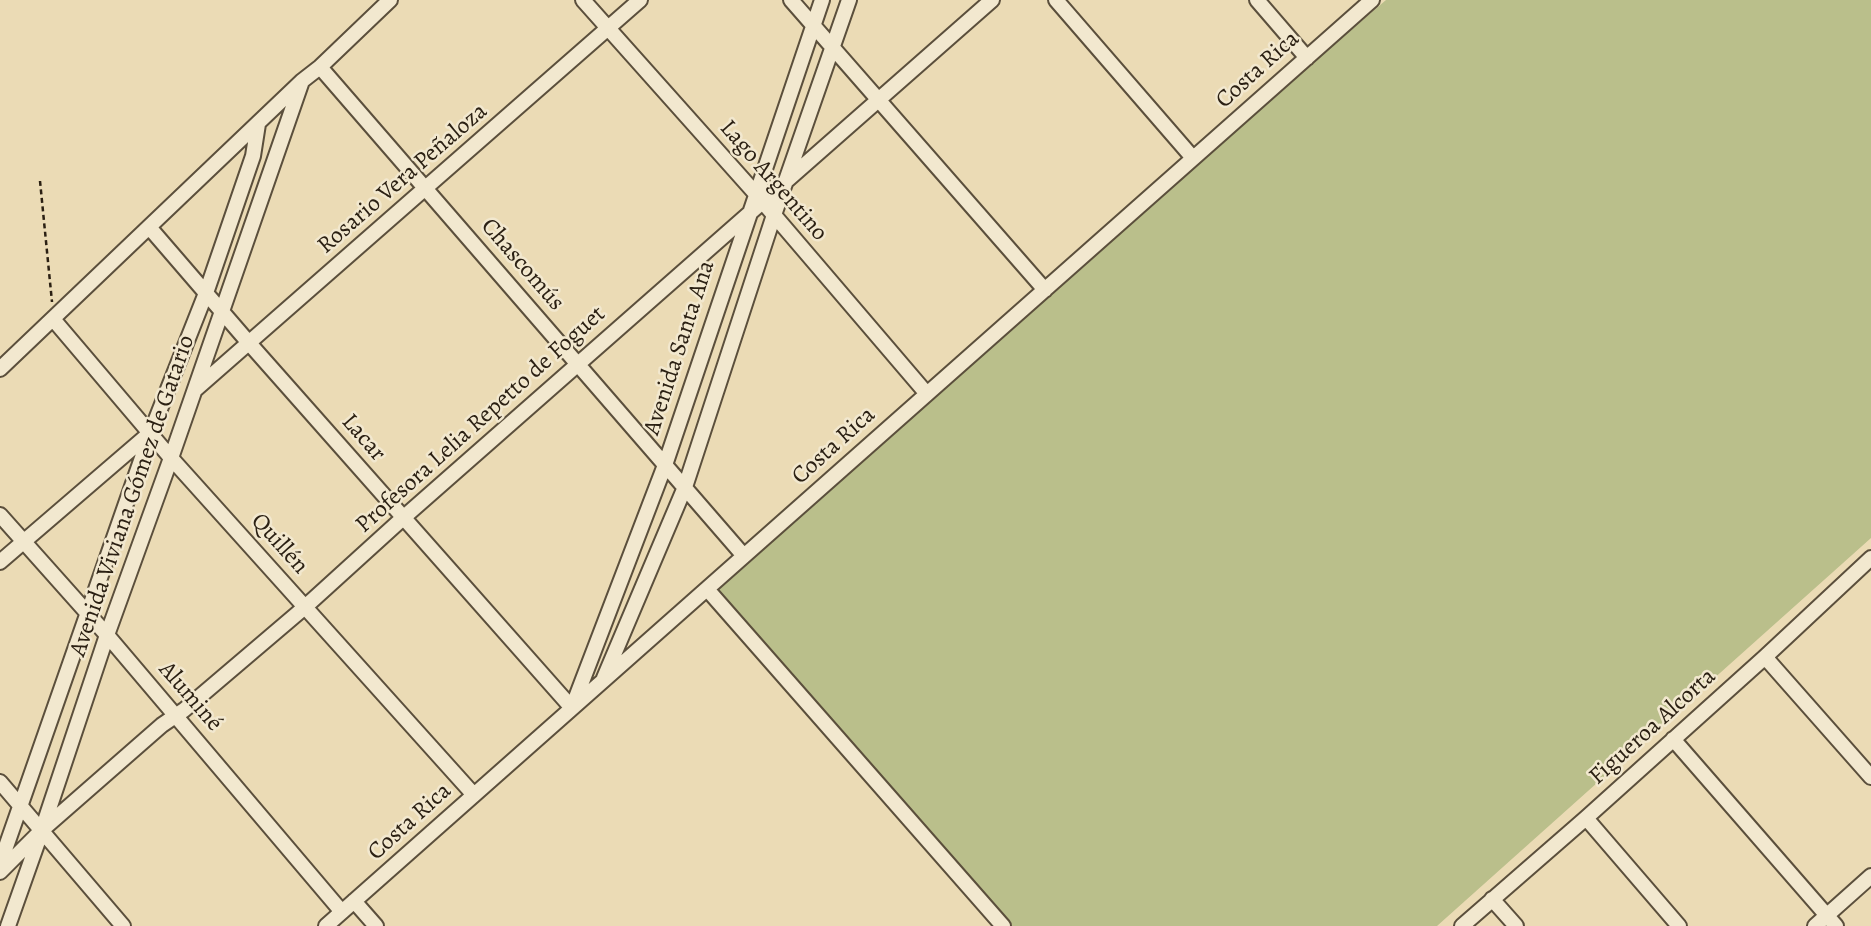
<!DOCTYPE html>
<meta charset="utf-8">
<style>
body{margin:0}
canvas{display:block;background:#ebdbb5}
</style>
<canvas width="1871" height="926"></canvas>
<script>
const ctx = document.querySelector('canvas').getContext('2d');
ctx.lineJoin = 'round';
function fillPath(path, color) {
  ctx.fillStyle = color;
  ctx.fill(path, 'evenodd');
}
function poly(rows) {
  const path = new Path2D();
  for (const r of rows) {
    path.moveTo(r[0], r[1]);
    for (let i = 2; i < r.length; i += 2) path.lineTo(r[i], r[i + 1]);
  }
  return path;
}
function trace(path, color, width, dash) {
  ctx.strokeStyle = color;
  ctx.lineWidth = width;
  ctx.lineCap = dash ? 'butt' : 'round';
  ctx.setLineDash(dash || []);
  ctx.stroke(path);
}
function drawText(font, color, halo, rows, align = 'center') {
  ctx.font = font + ' Alegreya,serif';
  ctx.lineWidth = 5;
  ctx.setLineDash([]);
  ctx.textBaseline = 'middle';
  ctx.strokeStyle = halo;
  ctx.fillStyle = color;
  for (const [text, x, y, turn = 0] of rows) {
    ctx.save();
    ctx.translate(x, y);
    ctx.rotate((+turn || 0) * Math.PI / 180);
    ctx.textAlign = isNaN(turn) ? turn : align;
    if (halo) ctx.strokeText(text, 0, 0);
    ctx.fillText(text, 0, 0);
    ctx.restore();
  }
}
fillPath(poly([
 [1386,0,1871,0,1871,538,1437,926,1006,926,713,589,1200,159]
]), '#babf8b');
const minor = poly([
 [583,0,756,194,927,394],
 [791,0,1045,290],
 [1056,0,1193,158],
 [1257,0,1307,58],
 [320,67,744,556],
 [149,227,249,343,572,708,665,465,822,0],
 [53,319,171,458,474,795],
 [0,369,302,81,320,67,390,0],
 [196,389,640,0],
 [0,515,107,635,342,912],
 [0,562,150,433],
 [707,589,1003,926],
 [1765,657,1871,777],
 [604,678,685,487,774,215,849,0],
 [1673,739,1836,926],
 [0,782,123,926],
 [1586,818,1679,926],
 [0,864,151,432,206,293,253,156,258,124],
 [0,872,42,830,162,725,184,710,305,607,403,518,992,0],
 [1492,899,1516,926],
 [354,901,376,926],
 [8,926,42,830,107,635,171,458,302,81],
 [326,926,1372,0],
 [1462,926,1586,818,1765,657,1871,558],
 [1815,926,1871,876]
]);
trace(minor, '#5b4f3c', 18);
trace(poly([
 [40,181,52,302]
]), '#2b2013', 2.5, [5, 3.5]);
trace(minor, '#f2e8cf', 14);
drawText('24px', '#2b2013', '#f2e8cf', [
 ["Costa Rica",1258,70,-42],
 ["Rosario Vera Peñaloza",403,179,-41],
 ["Lago Argentino",773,181,49],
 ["Chascomús",522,265,49],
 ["Avenida Santa Ana",680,348,-72],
 ["Profesora Lelia Repetto de Foguet",481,420,-42],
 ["Lacar",363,438,49],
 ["Costa Rica",834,446,-42],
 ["Avenida Viviana Gómez de Gatario",133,496,-71],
 ["Quillén",279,544,48],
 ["Aluminé",190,697,49],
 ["Figueroa Alcorta",1653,727,-42],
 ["Costa Rica",410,822,-42]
]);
</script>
